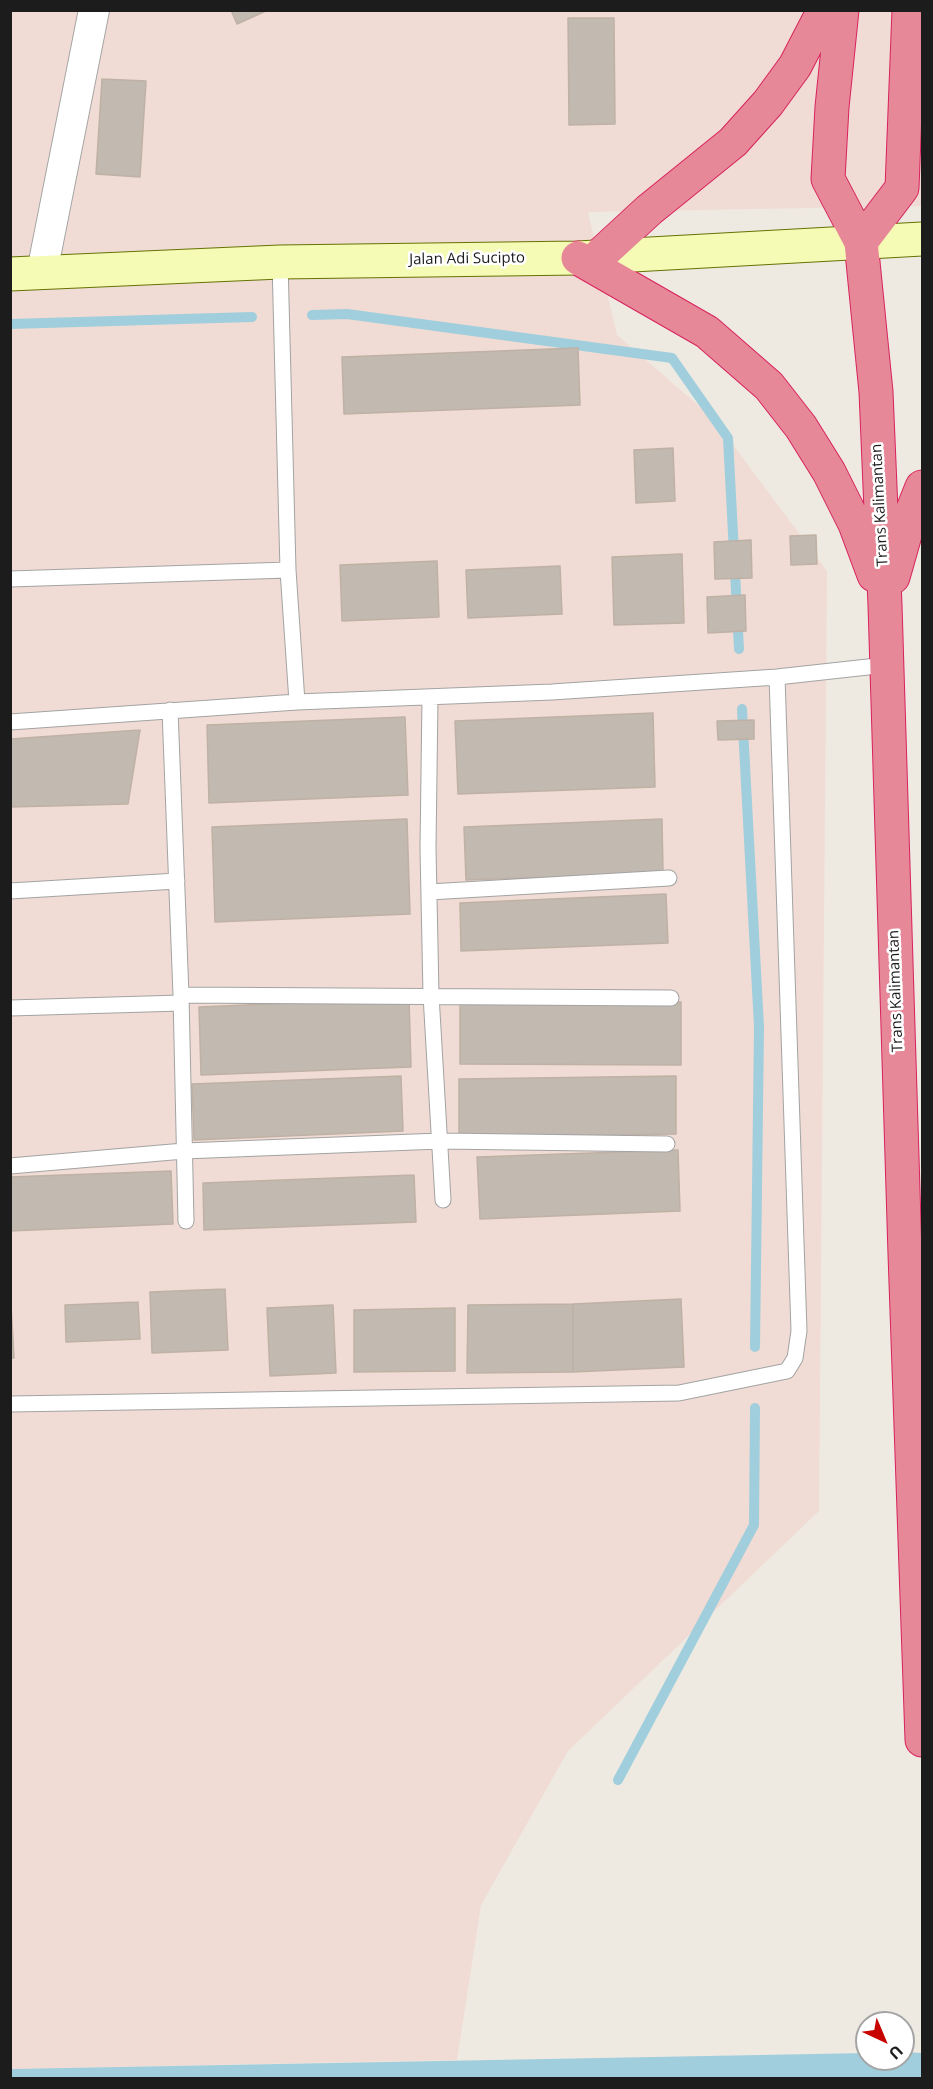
<!DOCTYPE html>
<style>
body{margin:0}
#map{position:relative;width:933px;height:2089px;overflow:hidden;background:#eeeae2;font-family:"Open Sans",sans-serif}
canvas{display:block}
.frame{position:absolute;inset:0;border:12px solid #1c1c1c;pointer-events:none}
.north{position:absolute;left:855px;top:2011px;width:60px;height:60px;box-sizing:border-box;background:#fff;border:2px solid #a4a4a4;border-radius:50%;rotate:136deg;font-size:16px;font-weight:700;line-height:24px;text-align:center;color:#1c1c1c}
.north::after{content:'';display:block;margin:auto;width:21px;height:27px;background:#c80400;clip-path:polygon(50% 0,100% 100%,50% 72%,0 100%)}
</style>
<div id="map">
<canvas width="933" height="2089"></canvas>
<div class="frame"></div>
<div class="north">U</div>
</div>
<script>
const ctx = document.querySelector('canvas').getContext('2d');
ctx.lineJoin = 'round';
function fillPath(path, color) {
  ctx.fillStyle = color;
  ctx.fill(path, 'evenodd');
}
function poly(rows) {
  const path = new Path2D();
  for (const r of rows) {
    path.moveTo(r[0], r[1]);
    for (let i = 2; i < r.length; i += 2) path.lineTo(r[i], r[i + 1]);
  }
  return path;
}
function trace(path, color, width, dash) {
  ctx.strokeStyle = color;
  ctx.lineWidth = width;
  ctx.lineCap = dash ? 'butt' : 'round';
  ctx.setLineDash(dash || []);
  ctx.stroke(path);
}
function drawText(font, color, halo, rows, align = 'center') {
  ctx.font = font + ' "Open Sans",sans-serif';
  ctx.lineWidth = 5;
  ctx.setLineDash([]);
  ctx.textBaseline = 'middle';
  ctx.strokeStyle = halo;
  ctx.fillStyle = color;
  for (const [text, x, y, turn = 0] of rows) {
    ctx.save();
    ctx.translate(x, y);
    ctx.rotate((+turn || 0) * Math.PI / 180);
    ctx.textAlign = isNaN(turn) ? turn : align;
    if (halo) ctx.strokeText(text, 0, 0);
    ctx.fillText(text, 0, 0);
    ctx.restore();
  }
}
fillPath(poly([
 [10,11,922,11,922,206,588,212,617,335,713,418,827,571,819,1511,568,1751,481,1905,457,2060,11,2069]
]), '#f0dcd4');
fillPath(poly([
 [903,2052,922,2053,922,2078,10,2078,11,2069,867,2053,867,2059,903,2059]
]), '#a1cedc');
trace(poly([
 [312,315,347,314,672,358,728,438,739,649],
 [10,324,252,317],
 [742,709,759,1027,755,1347],
 [618,1780,754,1525,755,1408]
]), '#a1cedc', 10);
const building = poly([
 [231,10,268,10,237,24,231,10],
 [568,18,614,18,615,124,569,125,568,18],
 [102,79,146,81,140,177,96,174,102,79],
 [578,348,580,405,344,414,342,357,578,348],
 [673,448,675,501,636,503,634,450,673,448],
 [816,535,817,564,791,565,790,536,816,535],
 [751,540,752,578,715,579,714,542,751,540],
 [682,554,684,623,614,625,612,557,682,554],
 [437,561,439,617,342,621,340,565,437,561],
 [560,566,562,614,468,618,466,570,560,566],
 [745,595,746,631,708,633,707,597,745,595],
 [653,713,655,787,458,794,455,721,653,713],
 [405,717,408,795,209,803,207,725,405,717],
 [754,720,754,739,718,740,717,721,754,720],
 [140,730,128,804,10,807,10,739,140,730],
 [407,819,410,914,215,922,212,827,407,819],
 [662,819,663,873,466,880,464,827,662,819],
 [666,894,668,943,461,951,460,903,666,894],
 [409,998,411,1067,201,1075,199,1007,409,998],
 [460,1001,681,1002,681,1065,460,1064,460,1001],
 [401,1076,403,1131,194,1140,192,1084,401,1076],
 [676,1076,676,1134,459,1137,459,1079,676,1076],
 [678,1150,680,1211,480,1219,477,1157,678,1150],
 [171,1171,173,1224,10,1231,10,1177,171,1171],
 [414,1175,416,1222,204,1230,203,1183,414,1175],
 [10,1288,14,1358,10,1358,10,1288],
 [225,1289,228,1350,152,1353,150,1292,225,1289],
 [681,1299,684,1367,573,1372,573,1304,681,1299],
 [138,1302,140,1339,66,1342,65,1305,138,1302],
 [573,1304,573,1372,467,1373,468,1305,573,1304],
 [333,1305,336,1373,270,1376,267,1308,333,1305],
 [455,1308,455,1371,354,1372,354,1310,455,1308]
]);
fillPath(building, '#c2b9b1');
trace(building, '#bfb1a4', 1.5);
const lane = poly([
 [280,262,288,570,297,702],
 [10,579,288,570],
 [430,698,428,848,431,995,443,1200],
 [170,710,181,995,186,1221],
 [10,722,297,702,552,692,777,677,886,665],
 [10,891,177,881],
 [429,892,669,878],
 [181,995,671,998],
 [10,1008,181,1003],
 [10,1166,184,1151,440,1141,667,1144],
 [10,1404,679,1393,787,1371,795,1358,799,1331,777,677]
]);
const street = poly([
 [42,272,94,10]
]);
const secondary = poly([
 [10,274,280,262,578,258,922,239]
]);
const highway = poly([
 [842,10,832,107,828,179,861,242,876,392,885,605,905,1254,922,1740],
 [861,242,902,188,909,10],
 [598,257,649,210,733,142,768,103,795,66,824,10],
 [578,258,707,332,769,386,801,427,829,472,855,524,874,575],
 [893,577,910,517,922,487]
]);
trace(lane, '#a3a3a3', 17);
trace(street, '#a3a3a3', 32);
trace(secondary, '#657304', 35);
trace(highway, '#d8225d', 35);
trace(lane, '#fff', 15);
trace(street, '#fff', 30);
trace(secondary, '#f5fab4', 33);
trace(highway, '#e78898', 33);
drawText('15px', '#1c1c1c', '#fff', [
 ["Jalan Adi Sucipto",467,259,-1],
 ["Trans Kalimantan",880,505,-93],
 ["Trans Kalimantan",896,991,-92]
]);
</script>
